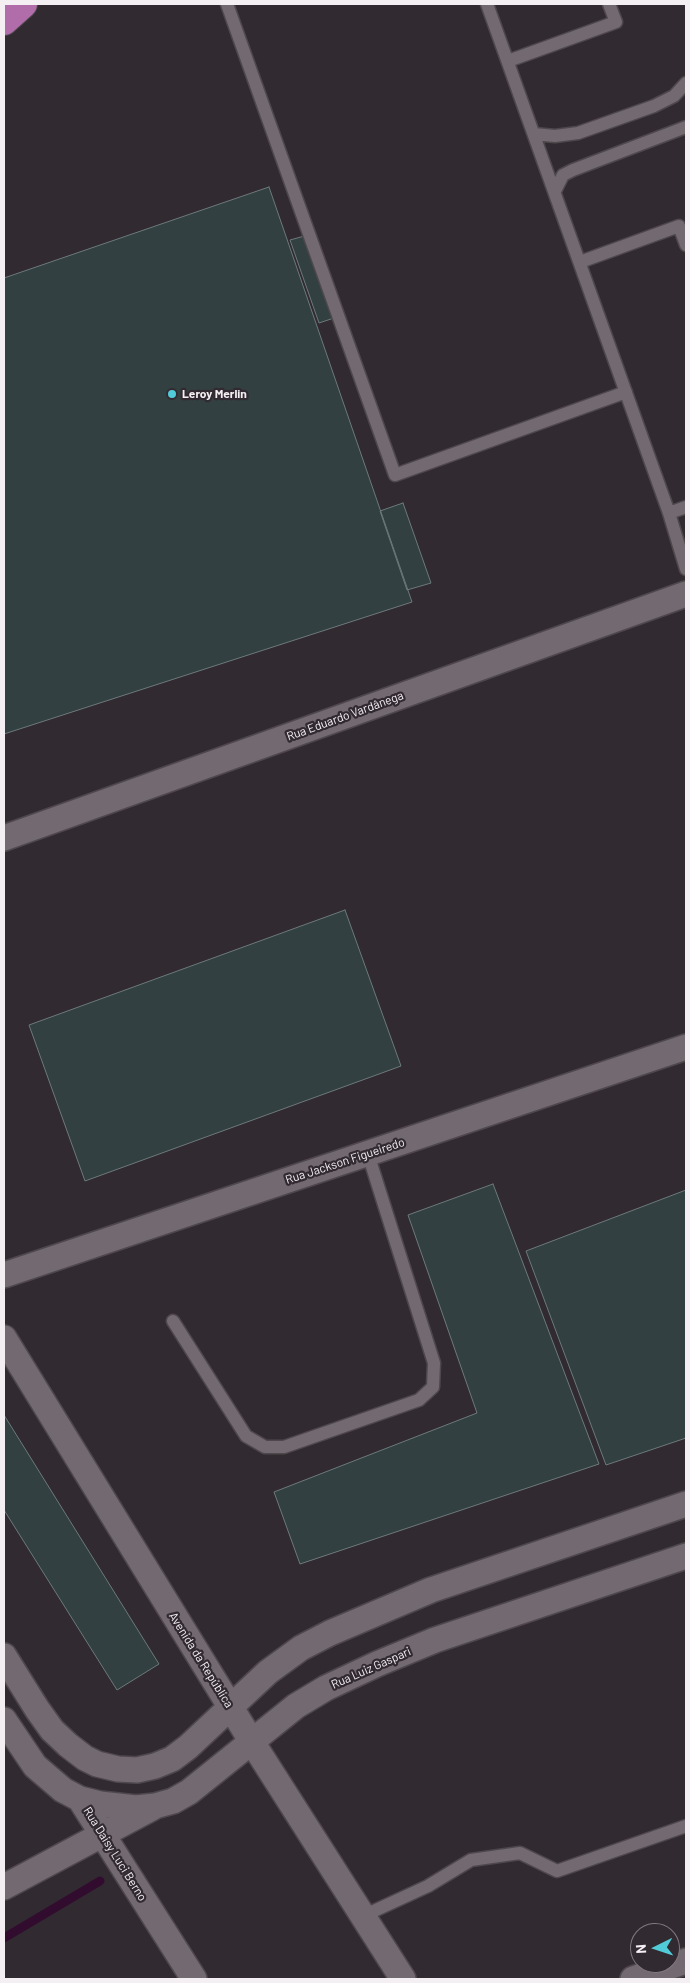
<!DOCTYPE html>
<meta charset="utf-8">
<style>
body{margin:0}
#map{position:relative;width:690px;height:1983px;overflow:hidden;background:#322a31;font-family:Barlow,sans-serif}
canvas{display:block}
.frame{position:absolute;inset:0;border:5px solid #f4eff3;pointer-events:none}
.north{position:absolute;left:630px;top:1923px;width:50px;height:50px;box-sizing:border-box;background:#322a31;border:1px solid #80797f;border-radius:50%;rotate:266deg;font-size:14px;font-weight:700;line-height:20px;text-align:center;color:#f4eff3}
.north::after{content:'';display:block;margin:auto;width:18px;height:22px;background:#52cbd8;clip-path:polygon(50% 0,100% 100%,50% 72%,0 100%)}
</style>
<div id="map">
<canvas width="690" height="1983"></canvas>
<div class="frame"></div>
<div class="north">N</div>
</div>
<script>
const ctx = document.querySelector('canvas').getContext('2d');
ctx.lineJoin = 'round';
function poly(rows) {
  const path = new Path2D();
  for (const r of rows) {
    path.moveTo(r[0], r[1]);
    for (let i = 2; i < r.length; i += 2) path.lineTo(r[i], r[i + 1]);
  }
  return path;
}
function trace(path, color, width, dash) {
  ctx.strokeStyle = color;
  ctx.lineWidth = width;
  ctx.lineCap = dash ? 'butt' : 'round';
  ctx.setLineDash(dash || []);
  ctx.stroke(path);
}
function fillPath(path, color) {
  ctx.fillStyle = color;
  ctx.fill(path, 'evenodd');
}
function drawText(font, color, halo, rows, align = 'center') {
  ctx.font = font + ' Barlow,sans-serif';
  ctx.lineWidth = 4.5;
  ctx.setLineDash([]);
  ctx.textBaseline = 'middle';
  ctx.strokeStyle = halo;
  ctx.fillStyle = color;
  for (const [text, x, y, turn = 0] of rows) {
    ctx.save();
    ctx.translate(x, y);
    ctx.rotate((+turn || 0) * Math.PI / 180);
    ctx.textAlign = isNaN(turn) ? turn : align;
    if (halo) ctx.strokeText(text, 0, 0);
    ctx.fillText(text, 0, 0);
    ctx.restore();
  }
}
trace(poly([
 [4,1938,100,1881]
]), '#310c2f', 9);
const building = poly([
 [269,187,412,602,4,734,4,278,269,187],
 [308,235,337,317,319,323,290,240,308,235],
 [403,503,431,583,407,590,380,511,403,503],
 [345,910,401,1066,85,1181,29,1025,345,910],
 [493,1184,599,1464,300,1564,274,1492,477,1413,408,1215,493,1184],
 [686,1190,686,1438,606,1465,526,1251,686,1190],
 [4,1415,159,1664,117,1690,4,1510,4,1415]
]);
fillPath(building, '#334041');
trace(building, '#6c7a7c', 1);
const service = poly([
 [227,4,395,475,626,392],
 [487,4,669,513,686,569],
 [508,61,616,22,609,4],
 [534,134,555,136,578,133,654,106,674,96,686,83],
 [555,191,563,175,573,170,686,127],
 [580,262,679,226,686,245],
 [669,513,686,507],
 [173,1321,246,1436,265,1447,284,1447,419,1400,433,1387,434,1363,368,1154],
 [363,1916,428,1886,471,1860,520,1853,557,1871,686,1826]
]);
const minor = poly([
 [4,838,686,594],
 [4,1275,686,1047],
 [4,1338,252,1742,403,1979],
 [4,1656,37,1709,52,1730,68,1745,85,1758,97,1764,118,1769,137,1770,155,1766,172,1759,188,1747,268,1672,301,1648,330,1633,431,1590,686,1504],
 [4,1720,35,1766,63,1790,80,1799,194,1979],
 [80,1799,100,1804,136,1808,155,1806,173,1801,189,1792,296,1706,326,1688,377,1664,435,1640,686,1556],
 [4,1887,152,1808],
 [633,1979,686,1961]
]);
const primary = poly([
 [4,21,23,4]
]);
trace(service, '#4e484d', 15);
trace(minor, '#4e484d', 28);
trace(primary, '#4e484d', 30);
trace(service, '#736971', 12);
trace(minor, '#736971', 25);
trace(primary, '#b06daa', 28);
for (const [x, y, r, color] of [
 [172,394,5,"#52cbd8"]
]) {
  const dot = new Path2D();
  dot.arc(x, y, r, 0, 2 * Math.PI);
  ctx.fillStyle = color;
  ctx.fill(dot);
  trace(dot, '#322a31', 2);
}
drawText('bold 12px', '#f4eff3', '#322a31', [
 ["Leroy Merlin",182,394]
], 'left');
drawText('12px', '#f4eff3', '#322a31', [
 ["Rua Eduardo Vardânega",345,716,-20],
 ["Rua Jackson Figueiredo",345,1161,-18],
 ["Avenida da República",201,1660,58],
 ["Rua Luiz Gaspari",371,1668,-24],
 ["Rua Daisy Luci Berno",115,1854,58]
]);
</script>
